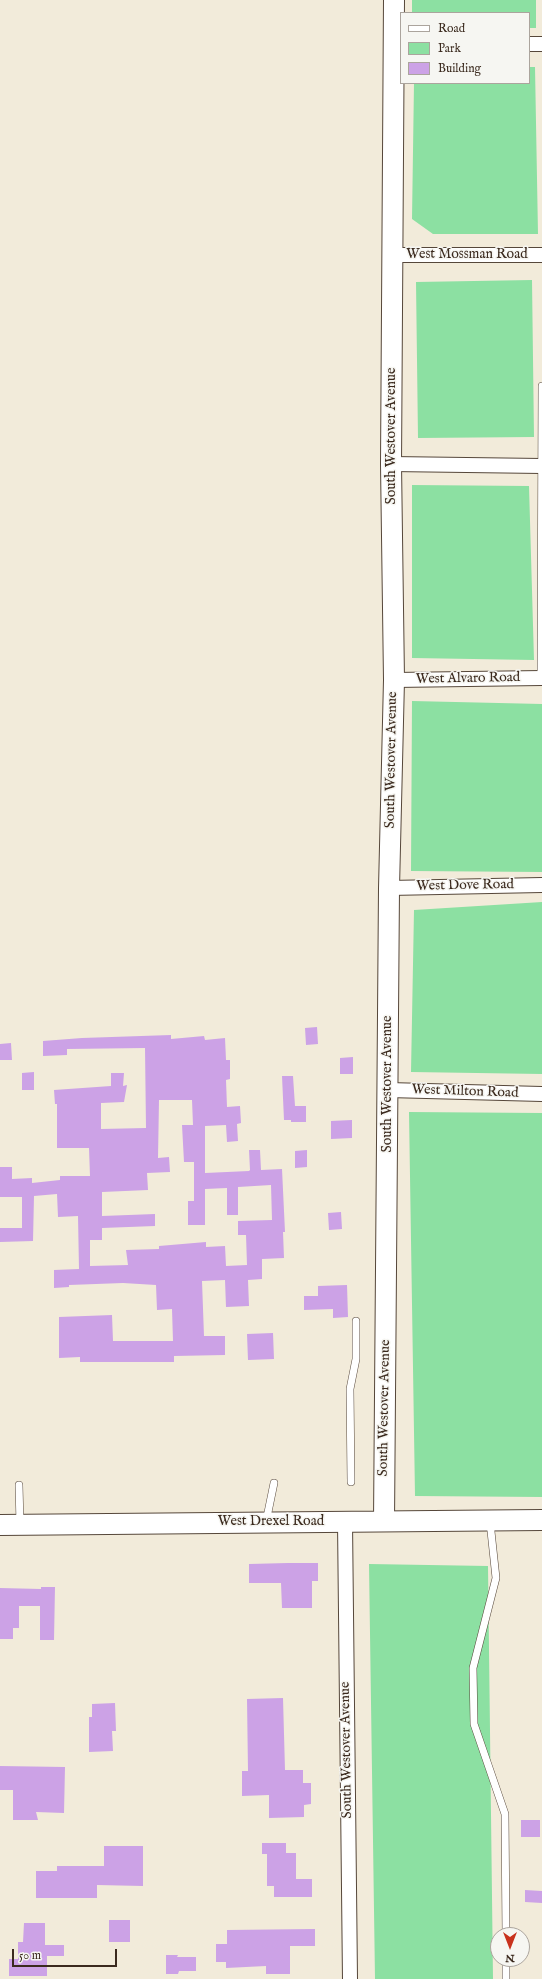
<!DOCTYPE html>
<style>
body{margin:0}
#map{position:relative;width:542px;height:1979px;overflow:hidden;background:#f2ebda;font-family:"IM FELL English",serif}
canvas{display:block}
.legend{position:absolute;left:400px;top:12px;width:130px;height:72px;box-sizing:border-box;background:#f6f6f2;border:1px solid #aba49d;margin:0;padding:5px 7px;list-style:none;font-size:12px;color:#3b2a1e}
.legend li{display:flex;align-items:center;gap:8px;height:20px}
.legend b{width:20px;border:1px solid #aba49d}
.north{position:absolute;left:490px;top:1927px;width:40px;height:40px;box-sizing:border-box;background:#f6f6f2;border:1px solid #aba49d;border-radius:50%;rotate:180deg;font-size:11px;font-weight:700;line-height:16px;text-align:center;color:#3b2a1e}
.north::after{content:'';display:block;margin:auto;width:14px;height:18px;background:#c8321e;clip-path:polygon(50% 0,100% 100%,50% 72%,0 100%)}
.scale{position:absolute;left:12px;top:1949px;width:105px;height:18px;box-sizing:border-box;border:2px solid #3b2a1e;border-top:0;padding-left:5px;font-size:12px;line-height:14px;white-space:nowrap;color:#3b2a1e;-webkit-text-stroke:3px #f6f6f2;paint-order:stroke}
</style>
<div id="map">
<canvas width="542" height="1979"></canvas>
<ul class="legend">
<li><b style="height:5px;background:#fff"></b>Road</li>
<li><b style="height:11px;background:#8ce0a2"></b>Park</li>
<li><b style="height:11px;background:#cca2e6"></b>Building</li>
</ul>
<div class="north">N</div>
<div class="scale">50 m</div>
</div>
<script>
const ctx = document.querySelector('canvas').getContext('2d');
ctx.lineJoin = 'round';
function fillPath(path, color) {
  ctx.fillStyle = color;
  ctx.fill(path, 'evenodd');
}
function poly(rows) {
  const path = new Path2D();
  for (const r of rows) {
    path.moveTo(r[0], r[1]);
    for (let i = 2; i < r.length; i += 2) path.lineTo(r[i], r[i + 1]);
  }
  return path;
}
function trace(path, color, width, dash) {
  ctx.strokeStyle = color;
  ctx.lineWidth = width;
  ctx.lineCap = dash ? 'butt' : 'round';
  ctx.setLineDash(dash || []);
  ctx.stroke(path);
}
function drawText(font, color, halo, rows, align = 'center') {
  ctx.font = font + ' "IM FELL English",serif';
  ctx.lineWidth = 3;
  ctx.setLineDash([]);
  ctx.textBaseline = 'middle';
  ctx.strokeStyle = halo;
  ctx.fillStyle = color;
  for (const [text, x, y, turn = 0] of rows) {
    ctx.save();
    ctx.translate(x, y);
    ctx.rotate((+turn || 0) * Math.PI / 180);
    ctx.textAlign = isNaN(turn) ? turn : align;
    if (halo) ctx.strokeText(text, 0, 0);
    ctx.fillText(text, 0, 0);
    ctx.restore();
  }
}
fillPath(poly([
 [412,0,536,0,536,28,529,28,529,13,412,13],
 [529,67,535,67,538,234,433,234,412,219,414,83,529,83],
 [532,280,534,437,418,438,416,282],
 [412,485,529,486,534,660,412,658],
 [412,701,542,704,542,872,411,871],
 [542,902,542,1074,411,1072,414,910],
 [409,1112,542,1113,542,1497,415,1496],
 [369,1564,488,1566,493,1979,375,1979]
]), '#8ce0a2');
fillPath(poly([
 [317,1027,318,1044,306,1045,305,1028],
 [171,1035,171,1039,204,1036,205,1040,225,1038,226,1060,230,1060,230,1079,226,1080,227,1107,240,1106,241,1123,237,1124,238,1141,227,1142,226,1125,205,1126,205,1173,249,1171,250,1170,249,1150,260,1150,261,1170,282,1169,285,1232,283,1232,284,1258,262,1259,262,1279,248,1280,249,1306,226,1307,225,1280,202,1281,204,1336,225,1336,225,1355,174,1356,174,1362,80,1362,80,1357,59,1358,59,1317,112,1315,113,1341,173,1341,172,1309,157,1310,156,1285,123,1283,69,1285,69,1287,54,1288,54,1270,79,1269,78,1216,58,1217,57,1194,34,1196,33,1241,0,1242,0,1228,22,1228,22,1197,0,1197,0,1167,12,1167,12,1179,32,1178,32,1183,60,1180,60,1176,90,1176,89,1148,57,1148,57,1104,55,1104,54,1090,111,1086,111,1073,124,1073,123,1086,127,1085,124,1102,101,1103,101,1129,146,1128,145,1048,67,1049,67,1055,43,1056,43,1041,82,1038],
 [159,1100,192,1100,193,1125,182,1125,184,1162,194,1162,194,1201,188,1201,188,1225,205,1225,205,1189,227,1188,227,1215,238,1215,238,1187,271,1185,272,1220,238,1221,238,1235,246,1235,247,1265,226,1266,225,1246,206,1247,206,1242,159,1246,159,1249,126,1250,128,1265,90,1266,90,1240,102,1240,102,1228,155,1226,155,1214,102,1216,102,1192,148,1190,147,1173,170,1172,169,1157,158,1158],
 [11,1043,12,1060,0,1060,0,1044],
 [353,1057,353,1074,340,1074,340,1058],
 [34,1072,34,1090,22,1090,22,1073],
 [282,1076,293,1076,295,1106,306,1106,306,1122,291,1122,291,1120,284,1120],
 [352,1120,352,1138,331,1139,331,1121],
 [307,1150,307,1167,295,1168,295,1151],
 [341,1212,342,1229,329,1230,328,1213],
 [347,1285,348,1317,333,1318,333,1309,304,1310,304,1296,318,1296,318,1286],
 [273,1333,274,1359,248,1360,247,1334],
 [288,1563,318,1563,318,1581,312,1581,312,1608,282,1608,281,1583,249,1583,249,1564],
 [41,1587,55,1587,54,1640,40,1640,40,1606,19,1606,19,1628,13,1628,13,1639,0,1639,0,1588,41,1589],
 [283,1698,285,1770,303,1770,303,1783,311,1783,311,1804,304,1805,304,1817,269,1818,269,1795,242,1796,242,1771,248,1771,247,1699],
 [115,1703,116,1731,112,1731,113,1751,89,1752,89,1717,92,1717,92,1704],
 [0,1766,65,1767,64,1813,36,1812,38,1820,13,1820,13,1790,0,1790],
 [521,1820,540,1820,540,1837,521,1837],
 [262,1843,286,1843,286,1853,296,1853,296,1879,312,1879,312,1897,274,1897,274,1886,267,1886,267,1854,262,1854],
 [104,1846,143,1846,143,1886,97,1885,97,1898,36,1898,36,1871,57,1871,57,1866,104,1866],
 [525,1890,542,1891,542,1903,525,1902],
 [109,1920,130,1920,130,1942,109,1942],
 [24,1923,45,1923,45,1945,64,1945,64,1956,47,1956,47,1976,9,1976,9,1959,18,1959,18,1942,23,1942],
 [315,1929,315,1946,290,1946,290,1974,266,1974,266,1966,226,1968,226,1962,216,1962,216,1944,227,1944,227,1930],
 [166,1955,178,1955,177,1957,196,1957,196,1971,179,1971,178,1974,166,1974]
]), '#cca2e6');
const lane = poly([
 [541,678,542,386],
 [351,1482,350,1389,356,1359,356,1321],
 [19,1485,20,1524],
 [266,1522,274,1483],
 [490,1522,496,1578,473,1668,474,1724,505,1814,506,1935],
 [506,1959,506,1979]
]);
const street = poly([
 [529,44,542,44],
 [392,255,542,255],
 [391,464,542,466],
 [394,680,542,678],
 [389,888,542,885],
 [388,1090,542,1094],
 [345,1522,350,1979]
]);
const secondary = poly([
 [384,1521,389,888,394,680,391,464,394,0],
 [0,1525,542,1520]
]);
trace(lane, '#56473a', 8);
trace(street, '#56473a', 16);
trace(secondary, '#56473a', 22);
trace(lane, '#fff', 7);
trace(street, '#fff', 14);
trace(secondary, '#fff', 20);
drawText('14px', '#3b2a1e', '#f6f6f2', [
 ["West Mossman Road",467,255],
 ["South Westover Avenue",392,436,-90],
 ["West Alvaro Road",468,679,-1],
 ["South Westover Avenue",392,760,-89],
 ["West Dove Road",465,886,-1],
 ["South Westover Avenue",388,1084,-90],
 ["West Milton Road",465,1092,2],
 ["South Westover Avenue",385,1408,-89],
 ["West Drexel Road",271,1522],
 ["South Westover Avenue",347,1750,-91]
]);
</script>
